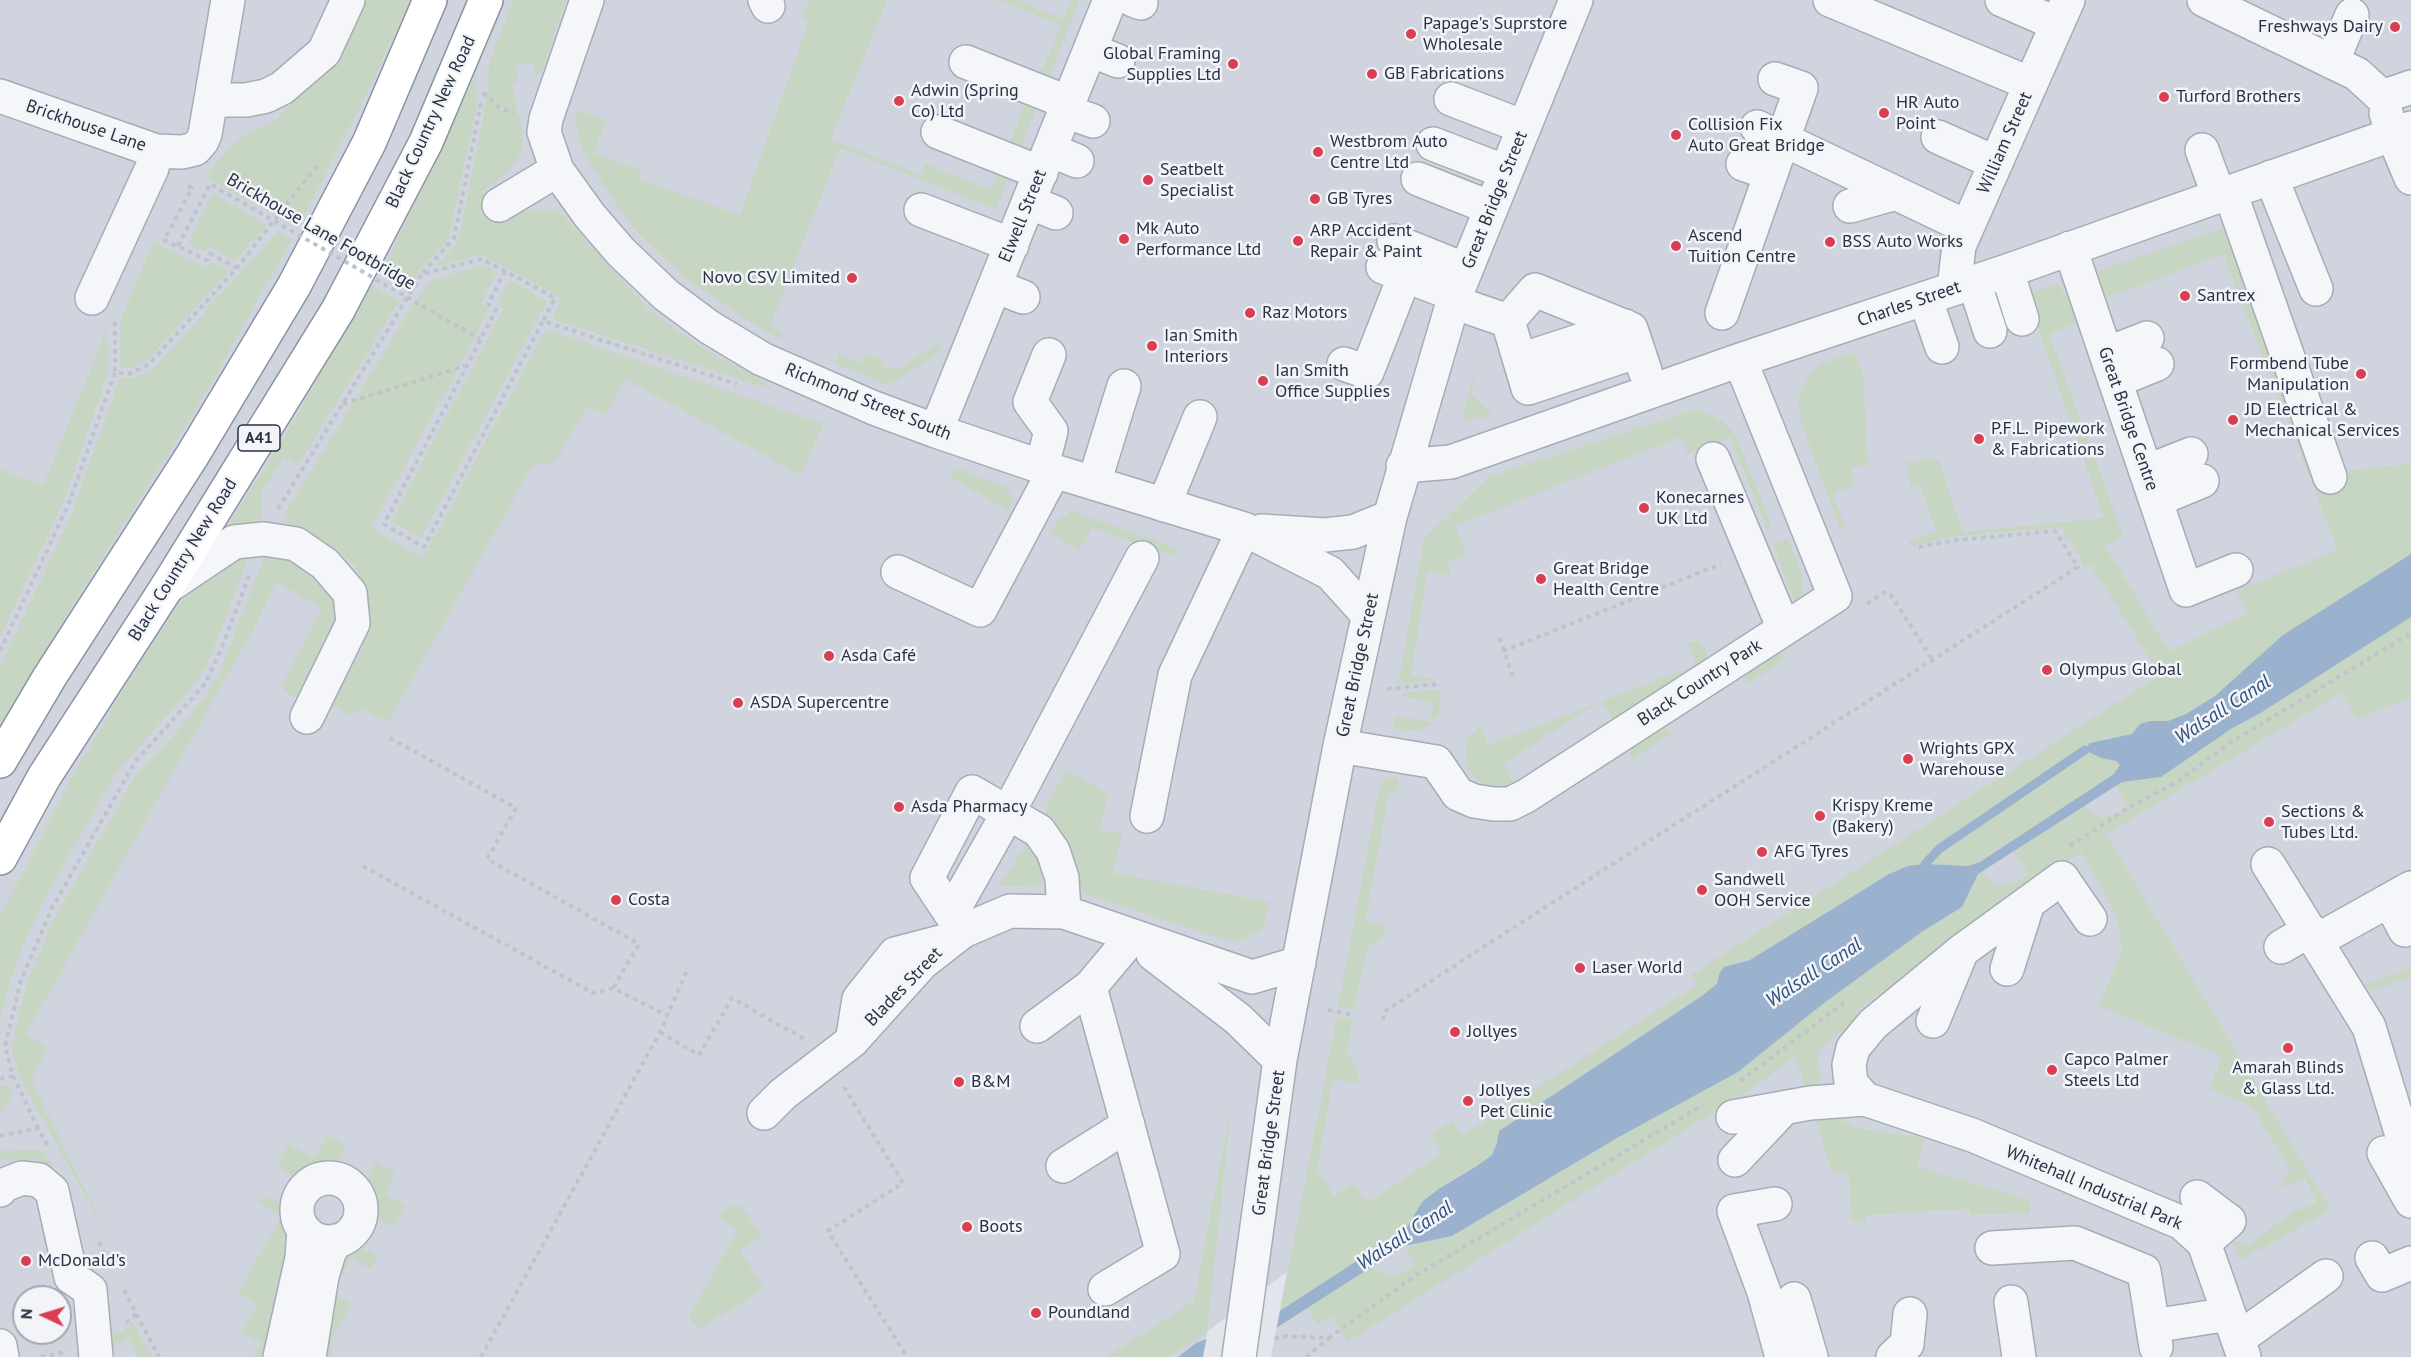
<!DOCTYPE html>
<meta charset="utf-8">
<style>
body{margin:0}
#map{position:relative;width:2411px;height:1357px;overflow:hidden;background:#e2e5eb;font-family:"PT Sans",sans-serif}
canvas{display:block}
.north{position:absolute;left:12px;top:1285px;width:60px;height:60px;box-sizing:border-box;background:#f2f4f8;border:2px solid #a1a6b0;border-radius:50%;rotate:274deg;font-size:16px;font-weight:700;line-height:24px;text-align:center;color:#283245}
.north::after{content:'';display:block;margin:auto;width:21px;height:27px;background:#d93f51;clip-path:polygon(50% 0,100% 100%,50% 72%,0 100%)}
</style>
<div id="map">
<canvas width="2411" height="1357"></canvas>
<div class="north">N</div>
</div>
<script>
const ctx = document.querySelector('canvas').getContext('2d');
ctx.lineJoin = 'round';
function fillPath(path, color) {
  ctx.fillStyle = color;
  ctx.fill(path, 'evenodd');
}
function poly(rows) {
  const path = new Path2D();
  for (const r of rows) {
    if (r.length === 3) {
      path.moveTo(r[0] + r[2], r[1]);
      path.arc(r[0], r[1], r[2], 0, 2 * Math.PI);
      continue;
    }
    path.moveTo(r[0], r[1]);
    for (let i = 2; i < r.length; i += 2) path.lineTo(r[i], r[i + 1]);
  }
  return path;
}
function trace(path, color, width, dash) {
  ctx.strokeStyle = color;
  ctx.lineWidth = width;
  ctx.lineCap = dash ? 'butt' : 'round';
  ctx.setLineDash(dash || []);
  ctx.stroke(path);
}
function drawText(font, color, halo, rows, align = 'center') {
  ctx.font = font + ' "PT Sans",sans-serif';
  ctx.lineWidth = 5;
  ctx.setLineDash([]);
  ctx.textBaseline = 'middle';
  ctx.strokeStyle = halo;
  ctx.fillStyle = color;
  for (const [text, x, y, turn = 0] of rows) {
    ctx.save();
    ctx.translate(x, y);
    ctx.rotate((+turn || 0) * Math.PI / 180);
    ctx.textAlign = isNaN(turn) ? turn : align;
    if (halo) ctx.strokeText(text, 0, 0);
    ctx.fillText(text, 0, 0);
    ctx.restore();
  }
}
fillPath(poly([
 [0,0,2411,0,2411,1357,1271,1357,1287,1272,1207,1332,1203,1357,0,1357],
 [1848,1171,2030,1213,1970,1215,1970,1209,1865,1216,1853,1222],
 [24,1297,60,1297,60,1333,24,1333]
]), '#d0d4de');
fillPath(poly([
 [362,0,410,0,373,81,298,228,205,176,240,137,275,121,340,53],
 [513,0,566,0,542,70,536,77,532,63,515,66,518,80,512,86,522,130,523,144,518,159,509,172,483,190,495,221,525,210,544,209,562,214,650,311,704,349,766,382,769,389,552,319,561,298,481,254,434,268,458,242,488,91,489,65],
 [809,0,887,0,831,139,921,175,926,164,991,190,999,170,1011,171,996,209,840,148,770,326,782,332,780,339,742,317,685,278,630,225,584,154,578,135,575,118,578,110,606,120,594,153,641,170,638,179,740,215,809,21,802,18],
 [999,0,1017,0,1063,19,1071,0,1080,0,1047,82,1036,78,1040,68,1043,69,1061,25],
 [476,73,477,105,449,238,419,272,406,291,380,276],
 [1026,102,1038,104,1019,152,1009,145],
 [213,193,267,225,235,261,209,246,205,252,188,244],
 [2227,227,2324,483,2353,470,2411,464,2411,554,2283,635,2215,697,2186,714,2168,721,2150,721,2132,734,2123,737,2104,738,2101,758,2116,761,2120,765,2114,774,1980,862,1968,866,1925,864,1908,866,1889,874,1750,960,1736,963,1719,974,1717,984,1703,995,1499,1131,1497,1143,1492,1155,1477,1166,1456,1177,1422,1202,1406,1229,1280,1311,1337,1017,1353,1019,1346,1051,1359,1073,1357,1083,1333,1079,1317,1169,1334,1196,1354,1184,1367,1203,1443,1154,1430,1134,1452,1121,1462,1136,1697,985,1691,975,2160,675,2091,565,2085,568,2070,540,2065,541,2064,527,1958,536,1909,546,1909,541,1936,531,1920,485,1910,489,1907,462,1938,459,1963,532,2104,518,2026,294,2057,284,2077,309,2080,322,2049,334,2123,535,2105,546,2169,651,2247,613,2236,591,2338,550,2223,254,2102,300,2098,271],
 [278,231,292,239,203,398,76,600,0,728,0,667,67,525,120,378,134,378,153,369],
 [153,242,206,268,211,262,229,271,147,360,131,368,120,368,121,319],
 [482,265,497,272,481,303,488,309,472,343,371,528,423,558,546,329,823,424,801,475,625,379,606,415,587,407,555,462,533,465,388,722,365,710,350,715,333,706,332,701,360,653,366,631,369,605,365,586,354,564,339,551,318,538,289,530,284,515,418,297,431,281],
 [510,280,547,301,421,538,391,521,504,308,497,305],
 [371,285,399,301,298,466,284,458,261,493,262,525,224,531,278,448],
 [107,329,108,373,63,503,0,637,0,469,43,486],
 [942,342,939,352,889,385,835,364,839,354,861,363,865,353,883,360,881,365,896,370],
 [1855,352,1863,375,1868,466,1851,467,1853,487,1833,494,1845,527,1840,529,1801,422,1798,405,1800,393,1811,371,1820,364],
 [1479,359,1471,394,1492,415,1469,421,1464,417,1464,410],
 [1696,409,1705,412,1724,422,1735,434,1771,523,1767,529,1730,437,1688,454,1681,437,1455,526,1466,555,1446,563,1451,576,1427,572,1411,675,1439,680,1398,684,1424,539,1489,477],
 [955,467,1007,488,1013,498,1008,510,950,477],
 [1071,511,1177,548,1174,556,1092,528,1079,550,1050,533,1059,520],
 [1788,538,1803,579,1803,595,1794,600,1773,544],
 [267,549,308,563,344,613,302,696,295,697,284,691,282,686,322,608,276,582,254,628,26,1034,47,1047,31,1080,110,1240,21,1080,11,1049,26,985,53,921,137,773,171,739,207,695,221,669],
 [251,551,207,665,190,690,117,771,51,887,26,938,11,979,0,1019,0,917,68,784,133,674,172,614,201,578],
 [2411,617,2411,697,2357,719,2341,693,2106,834,2331,1210,2241,1260,2229,1238,2248,1246,2291,1213,2316,1202,2305,1178,2280,1189,2290,1169,2252,1106,2209,1089,2222,1056,2099,1006,2122,951,2117,916,2081,852,1855,1011,1860,1016,1823,1047,1818,1056,1820,1077,1818,1086,1808,1095,1795,1056,1757,1085,1347,1342,1333,1317,1317,1324,1306,1307,1370,1267,1391,1276,1403,1273,1415,1264,1404,1245,1453,1236,1617,1138,1738,1072,1824,1003,1923,931,1962,907,1978,874,1982,872,1985,877,1993,882,2003,885,2015,884,2029,874,2013,852,2084,806,2093,813,2103,816,2117,815,2127,808,2116,786,2122,782,2161,777,2231,729,2262,712],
 [1697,642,1706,649,1708,656,1705,663,1615,722,1601,701,1503,764,1515,784,1497,788,1487,786,1476,779,1468,767,1466,741,1480,725,1488,745,1602,701,1696,665,1688,643],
 [1774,654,1783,654,1786,659,1748,684,1745,679,1747,673],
 [1440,690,1441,704,1438,716,1427,727,1417,730,1401,731,1393,727,1395,715,1430,722,1434,703,1399,695,1414,691],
 [1660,729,1668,729,1672,734,1633,759,1630,754,1632,748],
 [1066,771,1108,793,1100,830,1122,834,1113,873,1269,902,1264,928,1245,939,1233,942,1083,893,1077,883,1065,836,1046,816,1046,807],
 [1389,777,1398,778,1396,794,1389,793,1365,921,1386,926,1384,936,1367,948,1354,1010,1338,1007,1380,784],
 [1026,844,1036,855,1041,870,1042,887,999,886],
 [2411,967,2411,978,2370,991,2366,985],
 [0,1085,11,1086,12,1095,0,1115],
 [1232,1102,1207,1332,1169,1357,1106,1357,1194,1301],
 [1831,1111,1840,1119,1856,1128,1925,1138,1917,1167,2030,1200,2030,1213,1970,1215,1969,1209,1866,1216,1866,1221,1852,1222,1848,1171,1832,1173,1814,1115],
 [328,1135,344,1144,344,1155,335,1166,315,1169,295,1177,283,1170,279,1161,288,1144,314,1158],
 [43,1150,58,1177,36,1160,0,1159,0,1151],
 [376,1162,395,1173,384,1194,406,1206,395,1226,388,1225,372,1211,373,1193,368,1177],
 [266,1196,282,1204,286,1210,292,1230,270,1357,254,1357,262,1343,242,1332,258,1304,238,1293,281,1216,257,1202],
 [733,1205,741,1206,745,1211,762,1236,740,1250,764,1289,699,1329,688,1317,738,1230,719,1219,725,1209],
 [357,1249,369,1251,378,1256,371,1269,352,1258,332,1293,352,1304,331,1341,331,1357,317,1357,339,1255],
 [133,1322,152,1357,138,1357,128,1338,110,1349,108,1335,122,1331]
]), '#c7d6c2');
fillPath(poly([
 [2411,554,2411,617,2262,712,2231,729,2161,777,2122,782,1978,874,1962,907,1923,931,1824,1003,1738,1072,1617,1138,1452,1236,1404,1246,1231,1357,1178,1357,1196,1343,1275,1314,1406,1229,1422,1202,1440,1188,1477,1166,1492,1155,1497,1143,1499,1131,1703,995,1717,984,1719,974,1724,967,1750,960,1889,874,1908,866,1925,864,1968,866,1980,862,2114,774,2120,765,2116,761,2101,758,2085,750,2090,743,2132,734,2140,724,2150,721,2168,721,2186,714,2215,696,2283,635]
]), '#9ab2ce');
fillPath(poly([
 [1281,1306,1276,1330,1237,1357,1203,1357,1207,1336,1273,1312]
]), '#e2e5eb');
trace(poly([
 [1925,864,1939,849,2085,750]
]), '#9ab2ce', 9);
const minor = poly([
 [587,0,546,119,544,132,557,170,590,216,621,252,666,295,709,327,762,359,874,408,936,431,1054,471,1244,529,1330,573,1368,615],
 [765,0,768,6],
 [1133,0,1141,3],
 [1830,0,2031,84],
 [2002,0,2057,24],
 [2204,0,2357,74,2382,97,2411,87],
 [1090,50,1118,61],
 [966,62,1069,103],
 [2332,62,2352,15],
 [0,96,156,151,152,168,92,298],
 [1451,99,1524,127],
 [211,100,246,100,266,96,282,88,324,52,348,0],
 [1065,111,1093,121],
 [2386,113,2393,135,2411,178],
 [1757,127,1967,227],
 [938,132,1041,173],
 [1938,137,1996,163],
 [1433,144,1506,172],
 [1050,150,1077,161],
 [2202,150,2219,196],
 [156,151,182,152,195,149,202,141,205,134,228,0],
 [1743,164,1771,174],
 [2271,177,2316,289],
 [1418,179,1491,208],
 [2230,192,2330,477],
 [1029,202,1056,213],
 [499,205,557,170],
 [1850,206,1896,193],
 [921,210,1012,245],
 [1394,241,1466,270],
 [2070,248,2186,590,2236,570],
 [1383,267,1456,295],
 [2007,271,2022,319],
 [1974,282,1990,331],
 [995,286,1023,297],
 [1954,288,1959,246,2068,0],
 [1925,298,1942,347],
 [1453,302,1508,321,1528,388,1638,351],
 [1722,313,1801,88,1775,79],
 [1508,321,1535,290,1631,329,1645,371],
 [2106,354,2147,338],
 [1520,360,1625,326],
 [1344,364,1367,372,1405,275],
 [2115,381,2157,364],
 [936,431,1110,0],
 [1713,459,1784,629],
 [1042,466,1051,431,1030,402,1049,355],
 [1403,466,1451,462,1740,360,2007,271,2411,128],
 [2146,472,2191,454],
 [1094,483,1124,386],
 [2156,500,2202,481],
 [1164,505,1200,417],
 [1261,531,1325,535,1353,532,1390,517],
 [898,572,980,610,1054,471],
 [167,587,234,542,264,539,296,544,325,564,350,593,353,623,307,717],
 [1340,746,1436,762,1458,794,1474,801,1494,804,1510,804,1526,796,1835,596,1740,360],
 [1147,816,1175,675,1244,529],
 [2268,864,2369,1027,2411,1165],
 [2389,900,2405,930],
 [951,914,1008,813,1142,558],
 [2090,919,2062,878,1963,950,1873,1024,1853,1048,1849,1065,1851,1083,1865,1099,1972,1135,2182,1223,2204,1243,2244,1357],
 [961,929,927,878,972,792,1039,831,1053,851,1062,878,1064,912],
 [2316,941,2411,888],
 [2281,947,2310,930],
 [1153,954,1238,1019,1280,1060],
 [2007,969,2028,903],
 [1933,1021,1961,953],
 [1037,1026,1090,987],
 [853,1036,859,999,895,954,945,941],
 [764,1113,783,1094,852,1041,922,963,963,931,1010,911,1064,912,1252,977,1299,963],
 [1733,1117,1810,1103,1865,1099],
 [2384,1153,2411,1201],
 [1735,1160,1784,1108],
 [1063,1166,1128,1125],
 [329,1210,32],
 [0,1190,4,1185,22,1178,39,1180,52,1191,71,1277,90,1290,96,1357],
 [2197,1197,2229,1221,2204,1243],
 [1775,1204,1734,1211,1764,1292,1782,1357],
 [1992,1248,2075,1243,2144,1271,2156,1347],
 [2372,1258,2382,1275,2411,1263],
 [1105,1289,1163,1254,1090,987,1132,937],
 [1794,1299,1811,1357],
 [2011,1302,2019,1357],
 [2153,1326,2229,1314],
 [2238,1339,2326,1276],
 [0,1346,2,1357],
 [280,1357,302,1258,304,1230],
 [309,1357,322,1276,329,1253,335,1241],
 [1239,1357,1280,1060,1340,746,1390,517,1453,302,1576,0],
 [1893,1357,1907,1344,1910,1314]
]);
const highway = poly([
 [0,761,49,678,192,456,294,286,369,143,430,0],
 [0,858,44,777,167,587,338,310,426,142,486,0]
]);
trace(minor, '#a6acb6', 36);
trace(highway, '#8892a3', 36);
trace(poly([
 [483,93,501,109,514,113],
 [481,103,454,238,422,274,482,259,555,298,543,321],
 [188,186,192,188,164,240,207,260,210,254,237,268],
 [505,271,488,304,496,310,384,524,424,547,543,321,737,384],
 [115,322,115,372],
 [343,404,468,365],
 [278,509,422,274],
 [1867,604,1885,592,1891,595,1932,659],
 [1499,638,1513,676],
 [0,651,69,503,115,372,129,374,149,364,237,268,318,164],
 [1503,651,1721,564],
 [1387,689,1439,684],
 [390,738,516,808,487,859,639,944,613,988],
 [2070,846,2128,808,2177,782,2230,743,2411,633],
 [363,866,593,993,613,988,666,1015],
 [1328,1010,1354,1015],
 [1383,1020,1384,1012,1483,947,2078,567,2055,531,1957,540,1914,548],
 [660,1032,699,1055,732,998,804,1039],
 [13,1076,38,1128],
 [0,1079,13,1076,5,1046,21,980,52,908,135,762,205,684,223,645,250,573],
 [1740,1081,1849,999],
 [844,1087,903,1183,828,1231,907,1357],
 [0,1136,38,1128,49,1148],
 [99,1242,109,1262],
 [124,1290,159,1357],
 [126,1323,137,1313],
 [1275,1339,1280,1336,1329,1338,1415,1276,1703,1105],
 [41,1357,64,1352],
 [481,1357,660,1032,688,968],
 [1306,1357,1329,1338]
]), '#c0c3ca', 4, [4.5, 4.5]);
trace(minor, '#f5f6f9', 33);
trace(highway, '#fff', 33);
trace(poly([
 [178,246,210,184,480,339]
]), '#c0c3ca', 4, [4.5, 4.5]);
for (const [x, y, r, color] of [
 [2395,27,6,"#d93f51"],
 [1411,34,6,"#d93f51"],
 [1233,64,6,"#d93f51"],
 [1372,74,6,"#d93f51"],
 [2164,97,6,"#d93f51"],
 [899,101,6,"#d93f51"],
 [1884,113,6,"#d93f51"],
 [1676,135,6,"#d93f51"],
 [1318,152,6,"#d93f51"],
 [1148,180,6,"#d93f51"],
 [1315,199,6,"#d93f51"],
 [1124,239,6,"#d93f51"],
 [1298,241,6,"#d93f51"],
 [1830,242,6,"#d93f51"],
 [1676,246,6,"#d93f51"],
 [852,278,6,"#d93f51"],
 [2185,296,6,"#d93f51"],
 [1250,313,6,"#d93f51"],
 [1152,346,6,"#d93f51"],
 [2361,374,6,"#d93f51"],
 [1263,381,6,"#d93f51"],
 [2233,420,6,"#d93f51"],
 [1979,439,6,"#d93f51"],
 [1644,508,6,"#d93f51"],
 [1541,579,6,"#d93f51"],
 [829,656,6,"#d93f51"],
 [2047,670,6,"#d93f51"],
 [738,703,6,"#d93f51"],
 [1908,759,6,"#d93f51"],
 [899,807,6,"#d93f51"],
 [1820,816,6,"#d93f51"],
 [2269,822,6,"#d93f51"],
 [1762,852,6,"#d93f51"],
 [1702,890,6,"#d93f51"],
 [616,900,6,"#d93f51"],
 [1580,968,6,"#d93f51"],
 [1455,1032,6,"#d93f51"],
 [2288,1048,6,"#d93f51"],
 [2052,1070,6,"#d93f51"],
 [959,1082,6,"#d93f51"],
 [1468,1101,6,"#d93f51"],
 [967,1227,6,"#d93f51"],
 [26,1261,6,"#d93f51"],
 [1036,1313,6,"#d93f51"]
]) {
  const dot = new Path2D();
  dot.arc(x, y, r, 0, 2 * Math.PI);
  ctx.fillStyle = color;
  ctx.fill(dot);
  trace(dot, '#f2f4f8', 2);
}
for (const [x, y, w] of [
 [259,438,42]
]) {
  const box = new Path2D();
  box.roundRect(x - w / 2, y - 13, w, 26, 4.5);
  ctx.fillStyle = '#f2f4f8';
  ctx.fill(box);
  trace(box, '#283245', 1.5);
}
drawText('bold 16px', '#283245', null, [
 ["A41",259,438]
]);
drawText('18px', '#283245', '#f2f4f8', [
 ["Papage's Suprstore",1423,24],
 ["Wholesale",1423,45],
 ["Freshways Dairy",2383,27,"right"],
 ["Global Framing",1221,54,"right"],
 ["Supplies Ltd",1221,75,"right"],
 ["GB Fabrications",1384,74],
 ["Adwin (Spring",911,91],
 ["Co) Ltd",911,112],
 ["Turford Brothers",2176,97],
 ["HR Auto",1896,103],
 ["Point",1896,124],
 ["Collision Fix",1688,125],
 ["Auto Great Bridge",1688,146],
 ["Westbrom Auto",1330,142],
 ["Centre Ltd",1330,163],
 ["Seatbelt",1160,170],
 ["Specialist",1160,191],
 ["GB Tyres",1327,199],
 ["Mk Auto",1136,229],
 ["Performance Ltd",1136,250],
 ["ARP Accident",1310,231],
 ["Repair & Paint",1310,252],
 ["Ascend",1688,236],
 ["Tuition Centre",1688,257],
 ["BSS Auto Works",1842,242],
 ["Novo CSV Limited",840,278,"right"],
 ["Santrex",2197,296],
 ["Raz Motors",1262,313],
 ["Ian Smith",1164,336],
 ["Interiors",1164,357],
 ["Formbend Tube",2349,364,"right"],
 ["Manipulation",2349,385,"right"],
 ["Ian Smith",1275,371],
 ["Office Supplies",1275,392],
 ["JD Electrical &",2245,410],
 ["Mechanical Services",2245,431],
 ["P.F.L. Pipework",1991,429],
 ["& Fabrications",1991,450],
 ["Konecarnes",1656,498],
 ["UK Ltd",1656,519],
 ["Great Bridge",1553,569],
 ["Health Centre",1553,590],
 ["Asda Café",841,656],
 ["Olympus Global",2059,670],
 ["ASDA Supercentre",750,703],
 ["Wrights GPX",1920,749],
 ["Warehouse",1920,770],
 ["Krispy Kreme",1832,806],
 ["(Bakery)",1832,827],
 ["Asda Pharmacy",911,807],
 ["Sections &",2281,812],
 ["Tubes Ltd.",2281,833],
 ["AFG Tyres",1774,852],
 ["Sandwell",1714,880],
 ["OOH Service",1714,901],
 ["Costa",628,900],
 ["Laser World",1592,968],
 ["Jollyes",1467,1032],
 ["Capco Palmer",2064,1060],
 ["Steels Ltd",2064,1081],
 ["Amarah Blinds",2288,1068,"center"],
 ["& Glass Ltd.",2288,1089,"center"],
 ["B&M",971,1082],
 ["Jollyes",1480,1091],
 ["Pet Clinic",1480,1112],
 ["Boots",979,1227],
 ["McDonald's",38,1261],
 ["Poundland",1048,1313]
], 'left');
drawText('18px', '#283245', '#f2f4f8', [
 ["Black Country New Road",431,122,-65],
 ["Brickhouse Lane",86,126,19],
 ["William Street",2005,143,-66],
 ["Great Bridge Street",1495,200,-68],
 ["Elwell Street",1023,216,-68],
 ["Brickhouse Lane Footbridge",321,232,30],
 ["Charles Street",1909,304,-19],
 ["Richmond Street South",868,402,22],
 ["Great Bridge Centre",2128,419,71],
 ["Black Country New Road",183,560,-58],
 ["Great Bridge Street",1358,665,-78],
 ["Black Country Park",1700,683,-33],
 ["Blades Street",904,987,-46],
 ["Great Bridge Street",1269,1143,-82],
 ["Whitehall Industrial Park",2094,1188,23]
]);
drawText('italic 20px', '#2f4f7c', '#f2f4f8', [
 ["Walsall Canal",2223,710,-33],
 ["Walsall Canal",1814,973,-33],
 ["Walsall Canal",1405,1236,-33]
]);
</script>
